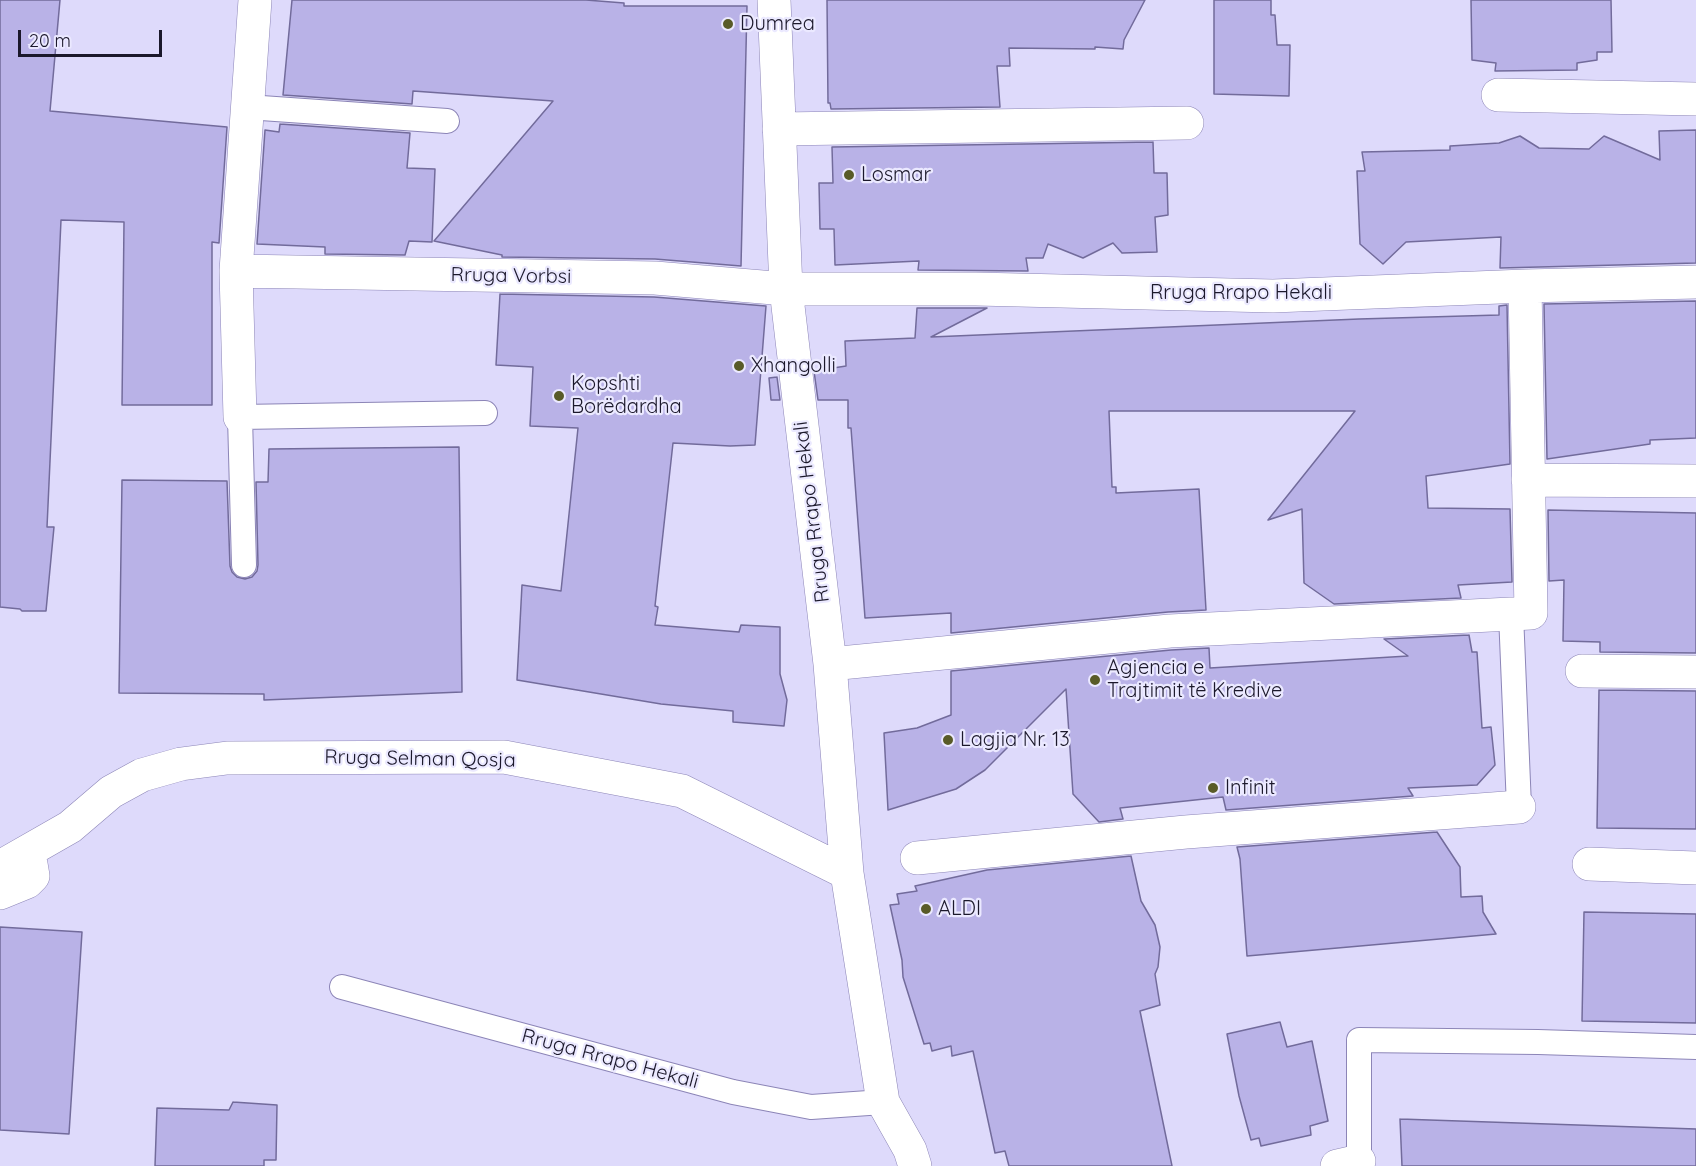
<!DOCTYPE html>
<meta charset="utf-8">
<style>
body{margin:0}
#map{position:relative;width:1696px;height:1166px;overflow:hidden;background:#dedafb;font-family:Quicksand,sans-serif}
canvas{display:block}
.scale{position:absolute;left:18px;top:30px;width:144px;height:27px;box-sizing:border-box;border:3px solid #1b182b;border-top:0;padding-left:8px;font-size:18px;line-height:21px;white-space:nowrap;color:#1b182b;-webkit-text-stroke:4px #ebe9ff;paint-order:stroke}
</style>
<div id="map">
<canvas width="1696" height="1166"></canvas>
<div class="scale">20 m</div>
</div>
<script>
const ctx = document.querySelector('canvas').getContext('2d');
ctx.lineJoin = 'round';
function fillPath(path, color) {
  ctx.fillStyle = color;
  ctx.fill(path, 'evenodd');
}
function poly(rows) {
  const path = new Path2D();
  for (const r of rows) {
    path.moveTo(r[0], r[1]);
    for (let i = 2; i < r.length; i += 2) path.lineTo(r[i], r[i + 1]);
  }
  return path;
}
function trace(path, color, width, dash) {
  ctx.strokeStyle = color;
  ctx.lineWidth = width;
  ctx.lineCap = dash ? 'butt' : 'round';
  ctx.setLineDash(dash || []);
  ctx.stroke(path);
}
function drawText(font, color, halo, rows, align = 'center') {
  ctx.font = font + ' Quicksand,sans-serif';
  ctx.lineWidth = 4.5;
  ctx.setLineDash([]);
  ctx.textBaseline = 'middle';
  ctx.strokeStyle = halo;
  ctx.fillStyle = color;
  for (const [text, x, y, turn = 0] of rows) {
    ctx.save();
    ctx.translate(x, y);
    ctx.rotate((+turn || 0) * Math.PI / 180);
    ctx.textAlign = isNaN(turn) ? turn : align;
    if (halo) ctx.strokeText(text, 0, 0);
    ctx.fillText(text, 0, 0);
    ctx.restore();
  }
}
const building = poly([
 [0,0,60,0,50,111,227,127,219,243,212,242,212,405,122,405,124,222,61,220,47,527,54,527,46,611,22,611,20,609,0,607,0,0],
 [292,0,586,0,624,3,624,6,747,6,741,266,655,259,502,257,502,255,434,241,553,101,413,91,412,104,283,95,292,0],
 [827,0,1145,0,1124,40,1123,49,1095,47,1095,49,1009,48,1010,66,997,66,1000,107,831,109,830,103,828,103,827,0],
 [1214,0,1271,0,1271,15,1275,15,1277,45,1290,45,1289,96,1214,94,1214,0],
 [1471,0,1611,0,1612,52,1597,52,1597,60,1577,63,1577,70,1495,71,1496,63,1472,60,1471,0],
 [280,124,410,133,407,168,435,169,432,242,409,241,405,255,325,254,325,247,257,244,265,130,279,132,280,124],
 [1696,130,1696,263,1500,268,1501,237,1406,242,1383,264,1360,244,1357,171,1365,171,1362,152,1450,150,1450,146,1499,143,1520,136,1539,148,1589,149,1604,136,1660,160,1659,131,1696,130],
 [1153,142,1154,173,1167,173,1168,215,1155,217,1157,252,1122,253,1113,243,1083,258,1048,244,1043,258,1026,258,1028,271,918,270,919,261,835,265,834,229,820,229,819,183,833,183,832,147,1153,142],
 [500,294,654,297,766,306,755,445,730,446,673,443,655,606,658,607,655,625,739,632,741,625,780,627,780,674,787,700,784,726,733,722,733,711,661,704,517,680,522,585,561,591,578,428,530,426,533,367,496,365,500,294],
 [1696,301,1696,438,1650,440,1650,444,1547,459,1544,304,1696,301],
 [1507,305,1510,464,1426,476,1428,508,1510,509,1512,582,1458,585,1461,598,1334,604,1304,583,1302,509,1268,520,1355,411,1109,411,1112,487,1116,487,1116,493,1199,489,1206,610,1168,612,951,633,951,613,865,618,851,428,848,428,848,400,818,400,814,371,846,366,845,341,915,338,917,308,987,308,931,337,1359,319,1499,315,1499,306,1507,305],
 [777,377,780,400,771,400,769,378,777,377],
 [459,447,462,692,264,700,264,694,119,693,122,480,227,481,230,566,232,572,237,577,245,579,252,577,257,571,258,565,256,482,268,482,269,449,459,447],
 [1548,510,1696,513,1696,653,1600,652,1600,642,1563,641,1564,580,1549,581,1548,510],
 [1469,635,1472,652,1477,652,1482,728,1491,727,1495,765,1477,785,1408,788,1413,796,1226,810,1223,797,1120,808,1123,819,1099,822,1073,794,1066,689,985,770,956,789,888,810,884,733,917,728,951,715,951,671,1171,650,1209,648,1210,668,1408,656,1384,639,1469,635],
 [1599,690,1696,691,1696,829,1597,828,1599,690],
 [1437,832,1460,867,1461,897,1482,896,1483,912,1496,934,1247,956,1240,859,1237,847,1437,832],
 [1131,856,1141,901,1155,925,1160,947,1158,967,1155,974,1160,1005,1140,1011,1172,1166,1009,1166,1005,1151,995,1153,973,1051,952,1056,951,1046,932,1051,930,1043,924,1044,903,977,902,960,890,905,899,904,897,894,917,891,915,886,987,870,1131,856],
 [1584,912,1696,914,1696,1023,1582,1021,1584,912],
 [0,927,82,932,69,1134,0,1130,0,927],
 [1280,1022,1287,1047,1312,1041,1328,1121,1310,1126,1311,1135,1261,1146,1259,1138,1251,1140,1239,1096,1227,1034,1280,1022],
 [233,1102,277,1105,276,1160,264,1160,264,1166,155,1166,157,1108,229,1110,233,1102],
 [1400,1119,1696,1129,1696,1166,1402,1166,1400,1119]
]);
fillPath(building, '#b9b2e7');
trace(building, '#726b9b', 1.5);
const service = poly([
 [247,107,447,121],
 [244,565,240,417,485,413],
 [1511,614,1519,807],
 [342,987,733,1092,811,1107,883,1102],
 [1359,1161,1359,1040,1538,1042,1696,1047]
]);
const pedestrian = poly([
 [917,858,1186,832,1519,807],
 [1589,864,1696,868]
]);
const minor = poly([
 [774,0,786,289,830,664,847,873,883,1102,910,1150,915,1166],
 [1498,95,1696,99],
 [779,129,1187,123],
 [236,271,655,278,786,289,976,289,1273,296,1525,286,1696,282],
 [240,417,236,271,255,0],
 [1528,480,1696,481],
 [830,664,1170,631,1531,613,1525,286],
 [1582,671,1696,672],
 [0,867,70,827,111,792,142,775,181,764,227,758,504,757,682,791,847,873],
 [0,893,27,882,33,876,31,864,24,854],
 [1337,1166,1359,1161]
]);
trace(service, '#8c85b7', 26);
trace(pedestrian, '#8c85b7', 34);
trace(minor, '#8c85b7', 34);
trace(service, '#fff', 24);
trace(pedestrian, '#fff', 33);
trace(minor, '#fff', 33);
for (const [x, y, r, color] of [
 [728,24,6,"#595b28"],
 [849,175,6,"#595b28"],
 [739,366,6,"#595b28"],
 [559,396,6,"#595b28"],
 [1095,680,6,"#595b28"],
 [948,740,6,"#595b28"],
 [1213,788,6,"#595b28"],
 [926,909,6,"#595b28"]
]) {
  const dot = new Path2D();
  dot.arc(x, y, r, 0, 2 * Math.PI);
  ctx.fillStyle = color;
  ctx.fill(dot);
  trace(dot, '#ebe9ff', 2);
}
drawText('20px', '#1b182b', '#ebe9ff', [
 ["Dumrea",740,24],
 ["Losmar",861,175],
 ["Xhangolli",751,366],
 ["Kopshti",571,384],
 ["Borëdardha",571,407],
 ["Agjencia e",1107,668],
 ["Trajtimit të Kredive",1107,691],
 ["Lagjia Nr. 13",960,740],
 ["Infinit",1225,788],
 ["ALDI",938,909]
], 'left');
drawText('20px', '#1b182b', '#ebe9ff', [
 ["Rruga Vorbsi",511,276,1],
 ["Rruga Rrapo Hekali",1241,293],
 ["Rruga Rrapo Hekali",812,512,-97],
 ["Rruga Selman Qosja",420,759,1],
 ["Rruga Rrapo Hekali",610,1059,15]
]);
</script>
